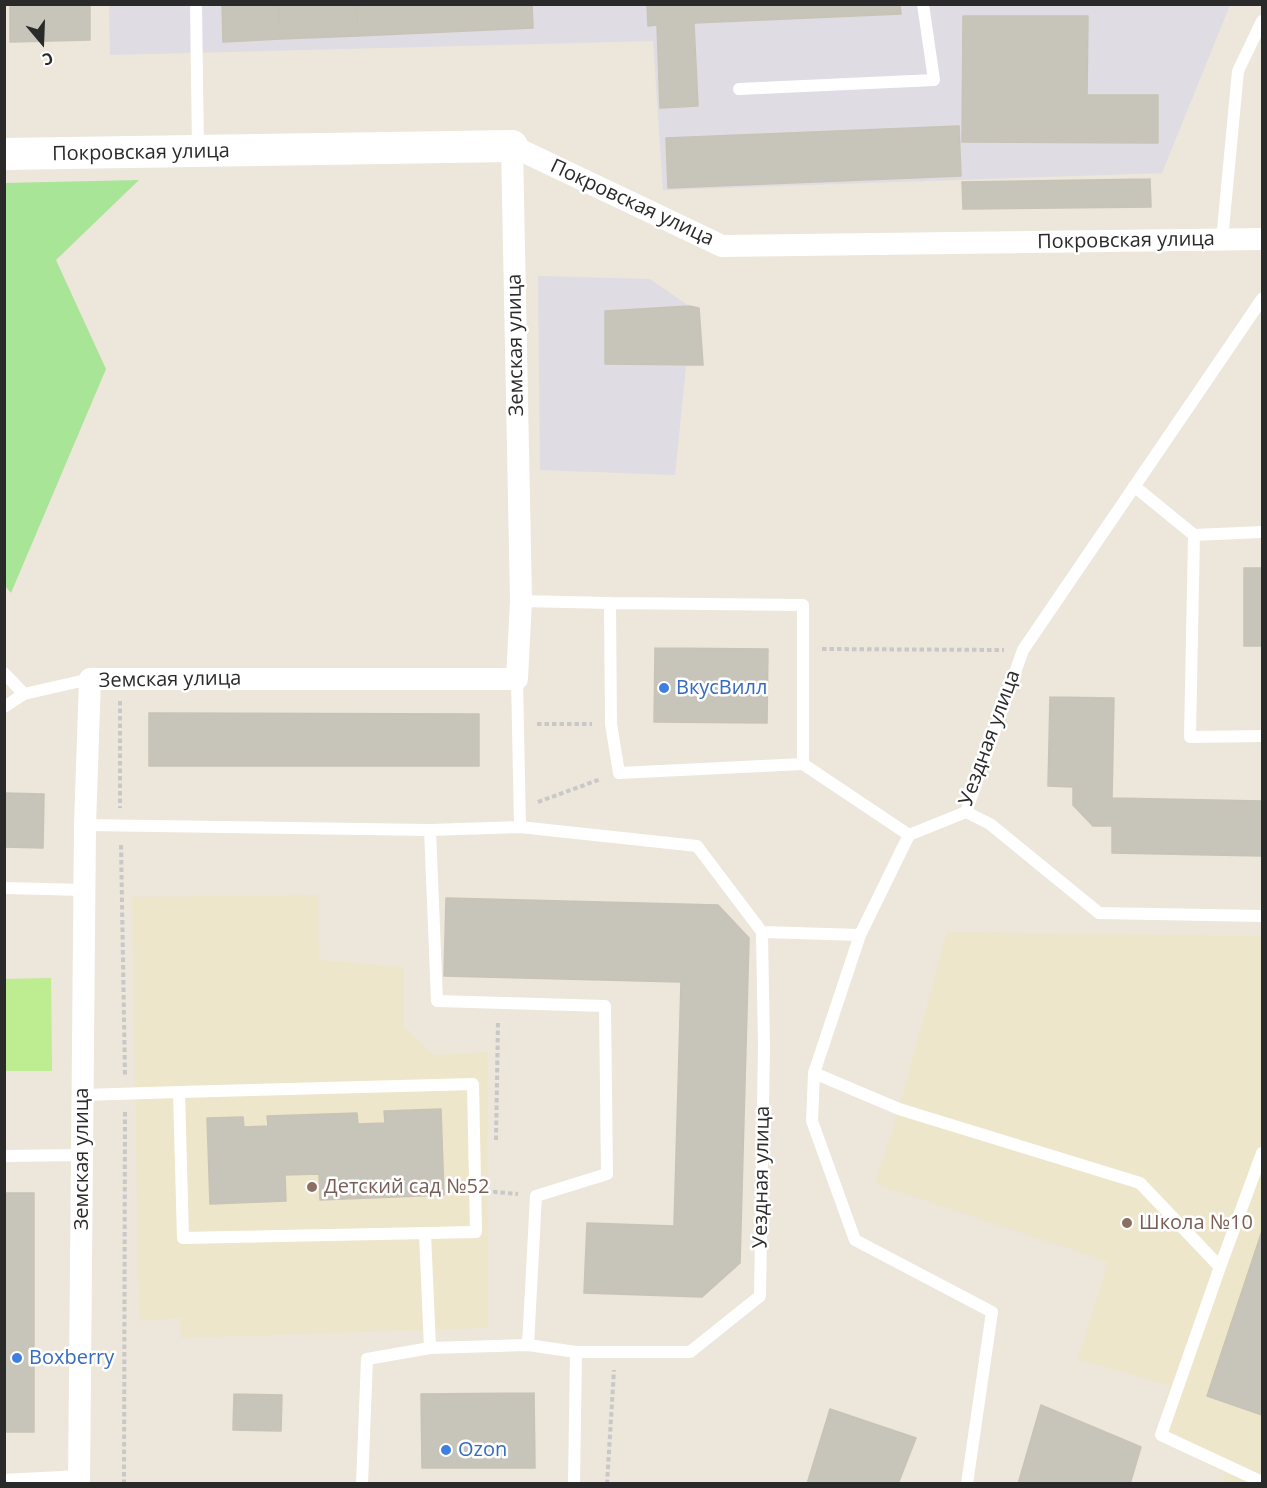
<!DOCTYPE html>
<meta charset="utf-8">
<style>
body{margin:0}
#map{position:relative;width:1267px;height:1488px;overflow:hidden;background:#ece6db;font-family:"Open Sans",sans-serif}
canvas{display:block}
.frame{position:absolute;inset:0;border:6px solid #2a2a2a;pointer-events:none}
.north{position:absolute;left:12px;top:12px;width:60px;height:60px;-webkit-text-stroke:4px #fff;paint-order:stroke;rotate:161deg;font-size:16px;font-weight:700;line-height:24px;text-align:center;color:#2a2a2a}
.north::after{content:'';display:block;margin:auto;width:21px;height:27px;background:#2a2a2a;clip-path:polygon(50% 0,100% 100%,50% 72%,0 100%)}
</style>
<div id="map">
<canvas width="1267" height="1488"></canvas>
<div class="frame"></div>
<div class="north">С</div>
</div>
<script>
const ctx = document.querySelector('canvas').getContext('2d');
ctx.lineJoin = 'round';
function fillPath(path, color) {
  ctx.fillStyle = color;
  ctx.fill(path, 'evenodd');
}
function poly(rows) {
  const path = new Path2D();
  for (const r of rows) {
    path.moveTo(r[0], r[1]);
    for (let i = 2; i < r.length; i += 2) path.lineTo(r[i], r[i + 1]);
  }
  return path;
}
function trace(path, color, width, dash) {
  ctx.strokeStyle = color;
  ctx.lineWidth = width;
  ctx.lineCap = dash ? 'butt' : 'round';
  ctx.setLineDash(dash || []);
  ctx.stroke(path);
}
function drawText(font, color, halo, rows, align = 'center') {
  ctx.font = font + ' "Open Sans",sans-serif';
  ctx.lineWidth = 5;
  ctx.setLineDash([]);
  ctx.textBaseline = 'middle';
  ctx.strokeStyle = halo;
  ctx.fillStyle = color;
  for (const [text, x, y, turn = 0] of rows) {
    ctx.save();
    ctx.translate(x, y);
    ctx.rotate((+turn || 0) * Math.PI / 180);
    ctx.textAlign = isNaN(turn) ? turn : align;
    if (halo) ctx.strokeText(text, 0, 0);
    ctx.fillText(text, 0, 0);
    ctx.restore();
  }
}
fillPath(poly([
 [109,5,1230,5,1162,173,663,190,653,41,110,55],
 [538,276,650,279,689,306,699,308,703,365,686,366,675,475,540,470]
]), '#dfdce4');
fillPath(poly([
 [318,895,319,960,404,967,404,1027,433,1055,487,1052,488,1328,181,1338,180,1318,139,1321,132,897],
 [947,932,1262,936,1262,1483,1222,1483,1225,1473,1155,1438,1170,1386,1078,1359,1108,1262,875,1184,899,1109]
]), '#eee6ca');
fillPath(poly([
 [139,180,56,260,106,369,11,593,4,585,5,183]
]), '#a9e596');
fillPath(poly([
 [51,978,52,1071,5,1071,5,979]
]), '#bdec91');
const building = poly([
 [10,4,90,4,90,40,10,42,10,4],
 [222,4,279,4,280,39,223,42,222,4],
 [279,4,356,4,358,36,280,39,279,4],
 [356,4,532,4,533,28,358,36,356,4],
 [647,4,900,4,901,14,694,23,698,106,660,108,657,25,648,26,647,4],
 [963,16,1088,16,1087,95,1158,95,1158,143,962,142,963,16],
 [959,126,961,176,668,188,666,138,959,126],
 [1150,179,1151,207,963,209,962,182,1150,179],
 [689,306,699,308,703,365,605,364,605,311,689,306],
 [1244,568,1262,568,1262,646,1244,646,1244,568],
 [655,648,768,649,767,723,654,722,655,648],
 [1050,697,1114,698,1112,798,1262,801,1262,856,1112,853,1112,826,1093,826,1073,805,1073,787,1048,786,1050,697],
 [149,713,479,714,479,766,149,766,149,713],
 [4,793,44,794,43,848,4,847,4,793],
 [446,898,718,905,749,938,740,1263,702,1297,584,1293,587,1223,674,1226,681,982,444,976,446,898],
 [441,1109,444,1195,320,1200,319,1174,285,1175,286,1201,210,1204,207,1118,243,1117,244,1127,268,1126,267,1116,357,1113,358,1124,385,1123,384,1111,441,1109],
 [4,1193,34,1193,34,1432,4,1432,4,1193],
 [1262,1231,1262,1415,1207,1396,1262,1231],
 [534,1393,535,1468,422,1468,421,1394,534,1393],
 [234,1394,282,1395,281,1431,233,1430,234,1394],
 [1041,1405,1141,1447,1130,1484,1018,1484,1041,1405],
 [830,1409,916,1438,898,1484,807,1484,830,1409]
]);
fillPath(building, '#c7c4ba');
trace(building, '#c8c3b5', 1.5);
trace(poly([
 [822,649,1004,650],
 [120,701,120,808],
 [537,724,592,724],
 [538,802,601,779],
 [121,845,125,1075],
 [496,1140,498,1022],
 [495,1190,495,1192,518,1194],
 [124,1484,125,1112],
 [607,1484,614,1370]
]), '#c8c8c8', 4, [4.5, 3]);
trace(poly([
 [196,4,198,150],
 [739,89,934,80,923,4],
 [1222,240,1238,71,1262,21],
 [1134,486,1194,535,1262,532],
 [1194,535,1190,737,1262,736],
 [521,601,610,603],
 [4,673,24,694],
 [4,707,24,694,90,679],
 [803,764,803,605,610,603,611,724,619,773,803,764,909,835],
 [966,812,990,824,1099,913,1262,916],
 [85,825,430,830,520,827,517,679],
 [520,827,697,846,762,932],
 [430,830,437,1001,605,1006,607,1174,536,1196,528,1345,576,1352,574,1484],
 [4,888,84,890],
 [860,935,814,1073,899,1109,1140,1183,1220,1267,1161,1435,1262,1482],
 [814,1073,812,1121,855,1240,992,1312,967,1484],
 [83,1095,179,1092,473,1084,476,1232,183,1238,179,1092],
 [4,1156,83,1155],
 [425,1233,430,1348],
 [1220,1267,1262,1153],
 [576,1352,690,1352,760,1296,764,1046,762,932,860,935,909,835,966,812,1023,650,1262,299],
 [4,1480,79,1476],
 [362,1484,367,1359,430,1348,528,1345]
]), '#fff', 12);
trace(poly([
 [79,1484,85,825,90,679,517,679,521,601,512,146,722,246,1262,239]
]), '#fff', 22);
trace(poly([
 [4,154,512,146]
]), '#fff', 32);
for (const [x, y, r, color] of [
 [664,688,6,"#3f7fe0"],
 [312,1187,6,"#8d6e63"],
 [1127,1223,6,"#8d6e63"],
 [17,1358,6,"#3f7fe0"],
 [446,1450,6,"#3f7fe0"]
]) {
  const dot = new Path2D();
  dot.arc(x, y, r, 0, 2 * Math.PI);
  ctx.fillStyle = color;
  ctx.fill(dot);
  trace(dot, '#fff', 2);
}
drawText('20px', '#2a2a2a', '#fff', [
 ["Покровская улица",141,153,-1],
 ["Покровская улица",632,203,25],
 ["Покровская улица",1126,241,-1],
 ["Земская улица",516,345,-91],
 ["Земская улица",170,680,-1],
 ["Уездная улица",990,738,-70],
 ["Земская улица",82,1159,-90],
 ["Уездная улица",762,1177,-89]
]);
drawText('20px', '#366cbe', '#fff', [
 ["ВкусВилл",676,688],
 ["Boxberry",29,1358],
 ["Ozon",458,1450]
], 'left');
drawText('20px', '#785e54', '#fff', [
 ["Детский сад №52",324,1187],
 ["Школа №10",1139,1223]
], 'left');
</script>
